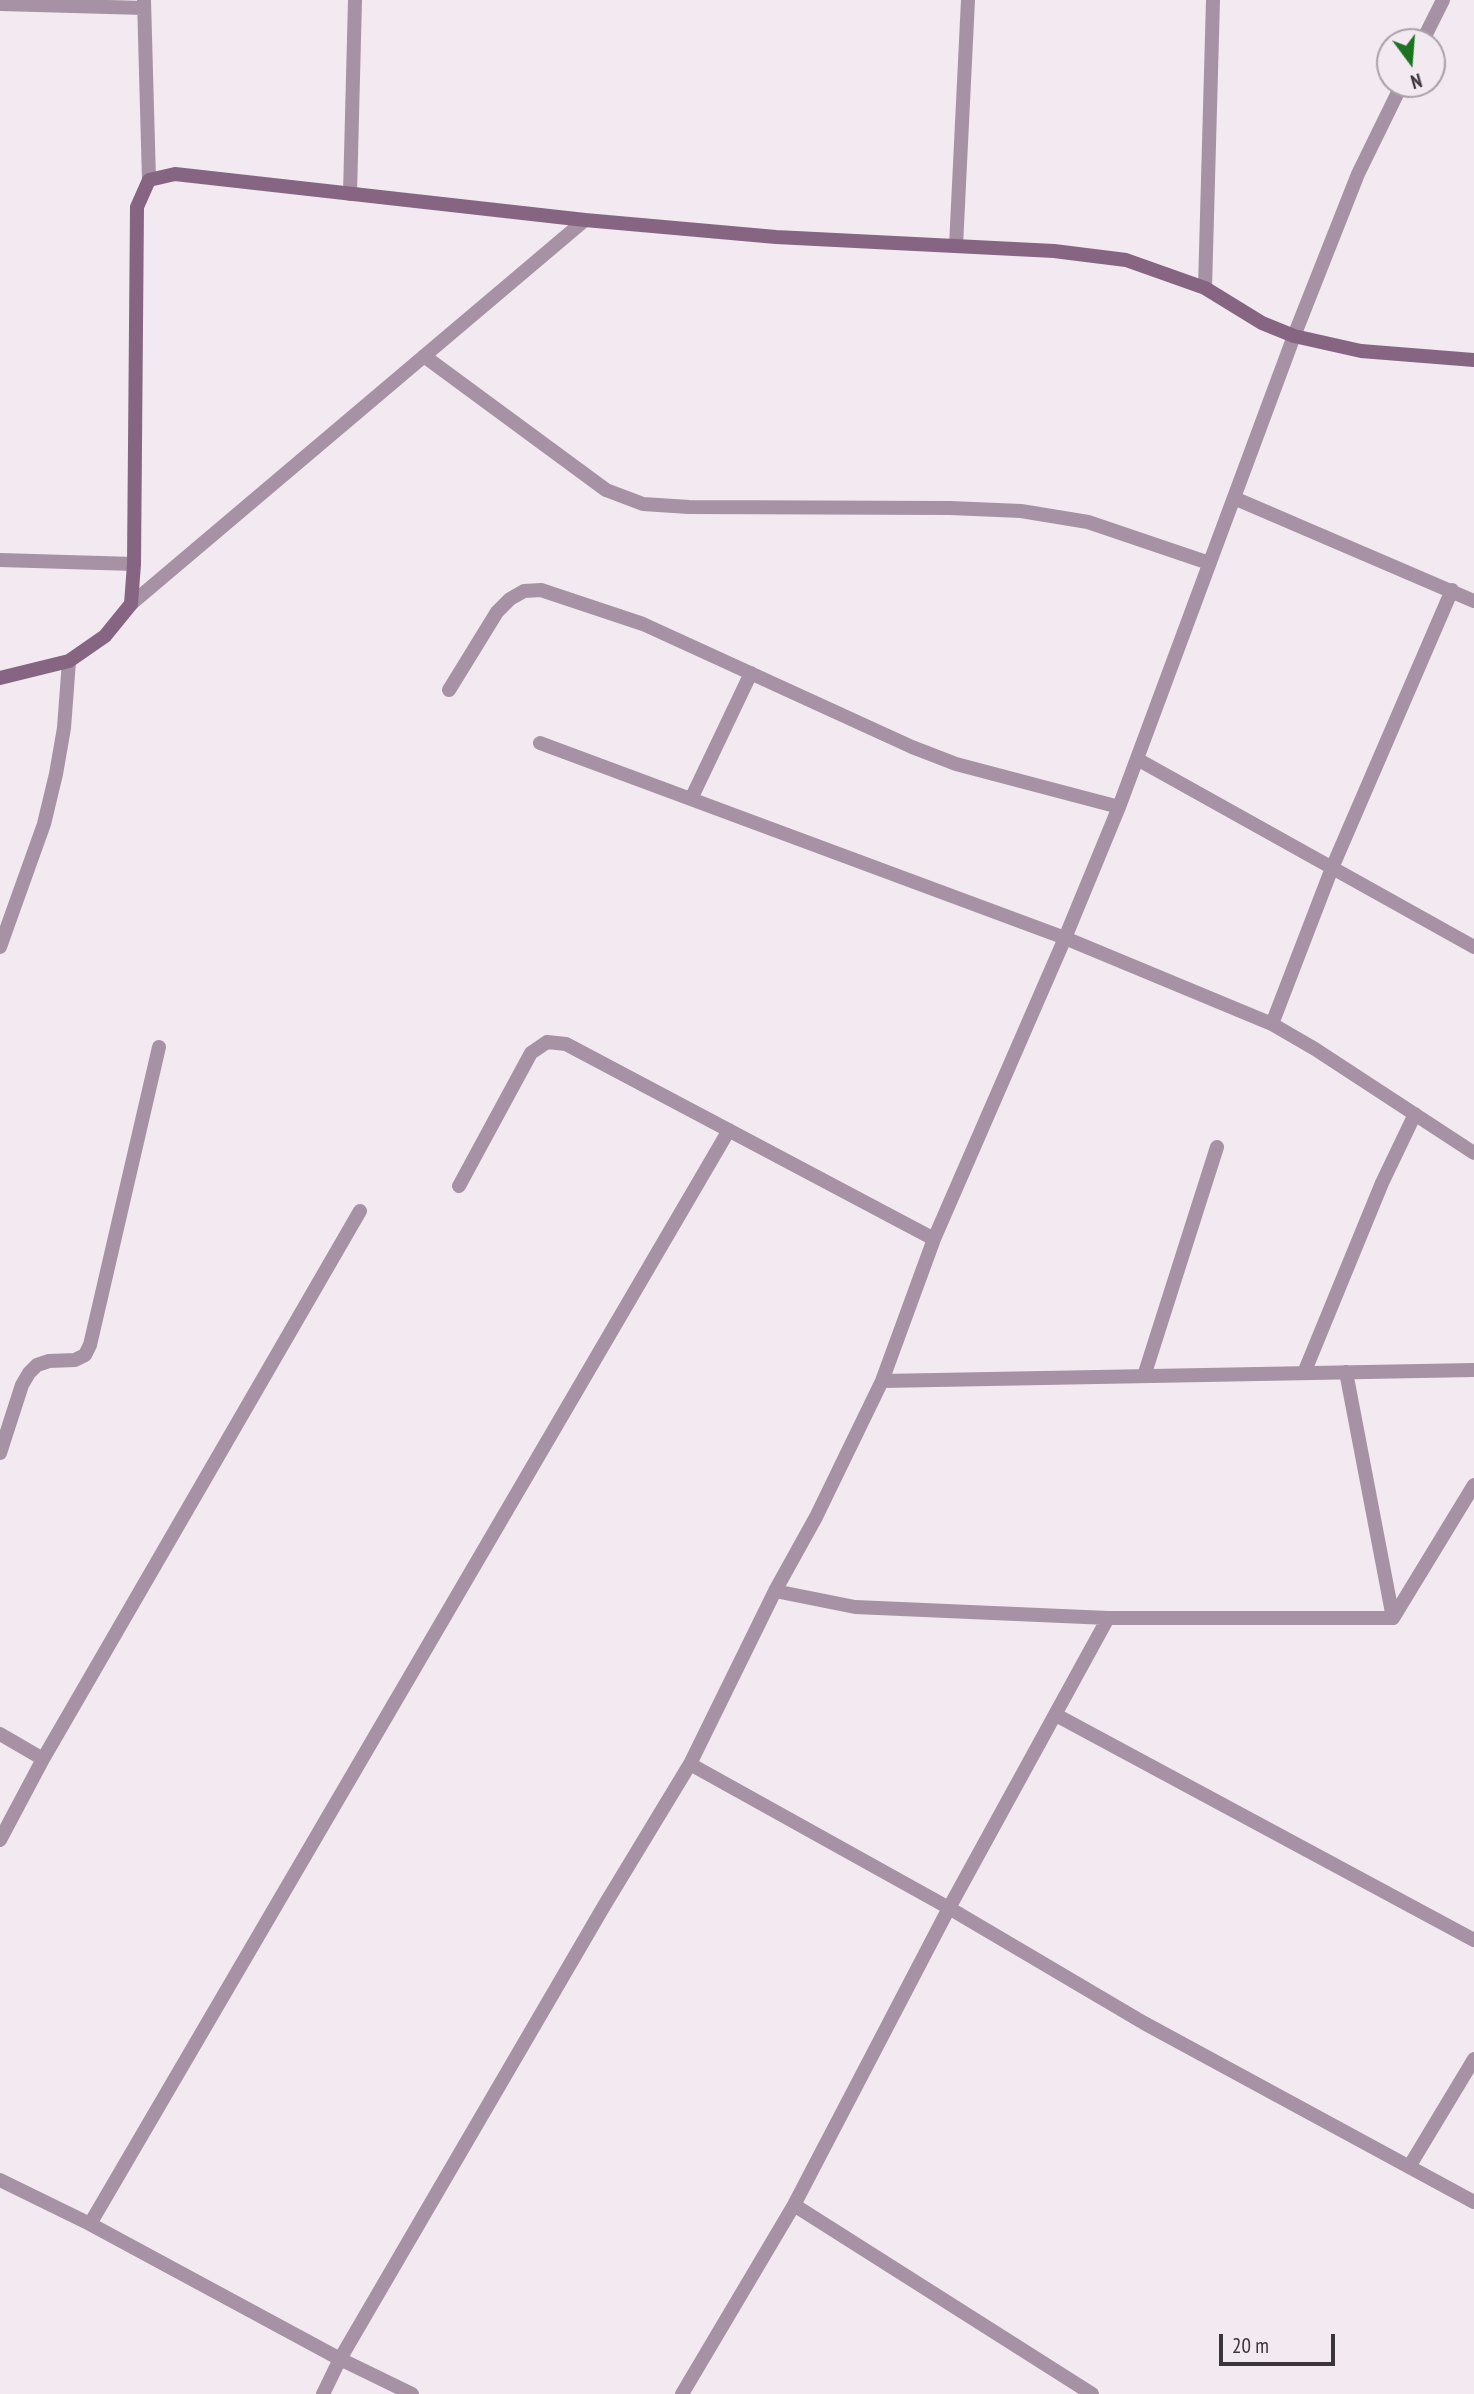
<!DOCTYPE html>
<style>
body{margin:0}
#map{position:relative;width:1474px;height:2394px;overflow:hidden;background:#f2e9f1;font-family:"PT Sans Narrow",sans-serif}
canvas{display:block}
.north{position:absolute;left:1376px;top:28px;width:70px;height:70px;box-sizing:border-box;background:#f2e9f1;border:2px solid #a8a1a7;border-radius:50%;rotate:164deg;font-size:19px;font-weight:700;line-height:28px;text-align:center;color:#393539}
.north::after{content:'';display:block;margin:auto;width:24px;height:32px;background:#1c7420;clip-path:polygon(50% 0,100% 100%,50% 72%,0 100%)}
.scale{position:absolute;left:1219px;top:2334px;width:116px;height:32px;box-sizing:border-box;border:4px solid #393539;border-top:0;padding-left:9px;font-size:21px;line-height:24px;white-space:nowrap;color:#393539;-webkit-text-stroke:5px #f2e9f1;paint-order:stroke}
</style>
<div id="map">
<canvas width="1474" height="2394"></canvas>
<div class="north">N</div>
<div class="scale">20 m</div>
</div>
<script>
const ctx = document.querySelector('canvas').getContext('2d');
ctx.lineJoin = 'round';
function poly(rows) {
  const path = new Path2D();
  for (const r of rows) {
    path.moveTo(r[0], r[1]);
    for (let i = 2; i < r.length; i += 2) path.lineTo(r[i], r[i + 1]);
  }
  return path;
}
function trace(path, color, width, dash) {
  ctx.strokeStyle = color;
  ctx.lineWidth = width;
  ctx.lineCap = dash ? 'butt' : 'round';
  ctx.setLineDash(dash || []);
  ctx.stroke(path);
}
trace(poly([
 [144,0,149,180],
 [0,4,144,8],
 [1422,42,1443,0],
 [350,194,355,0],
 [956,246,968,0],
 [1205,288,1213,0],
 [424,356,606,490,643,504,689,507,950,508,1021,511,1088,522,1209,563],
 [1234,498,1474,601],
 [0,560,134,564],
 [131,604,585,220],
 [449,690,497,612,510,599,524,591,541,590,643,624,912,747,956,764,1119,807],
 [540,743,1065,938,1272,1024,1315,1049,1474,1153],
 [1137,759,1474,947],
 [691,799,751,673],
 [0,947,44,824,56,774,64,728,69,661],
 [1272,1024,1332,868,1452,590],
 [459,1186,531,1053,547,1042,566,1044,934,1239],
 [1346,1372,1393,1618],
 [1304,1373,1382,1183,1415,1114],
 [1144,1376,1217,1147],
 [882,1381,1474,1370],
 [0,1453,22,1385,29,1373,37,1365,49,1361,75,1360,85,1355,90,1345,159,1047],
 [775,1591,855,1607,1108,1618,1393,1618,1474,1485],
 [1056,1715,1474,1940],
 [0,1734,43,1759],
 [690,1764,949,1908,1144,2023,1474,2202],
 [0,1840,43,1759,360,1211],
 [1409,2167,1474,2059],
 [0,2180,90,2224,340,2359,412,2394],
 [794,2205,1092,2394],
 [90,2224,729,1130],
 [323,2394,340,2359,604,1906,690,1764,775,1591,816,1517,882,1381,934,1239,1065,938,1119,807,1294,336,1358,174,1402,84],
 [682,2394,794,2205,949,1908,1108,1618]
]), '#a791a5', 14);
trace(poly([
 [0,678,69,661,105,636,131,604,134,564,137,207,149,180,175,174,585,220,776,237,1054,251,1126,260,1205,288,1262,323,1294,336,1361,351,1474,360]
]), '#856582', 14);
</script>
